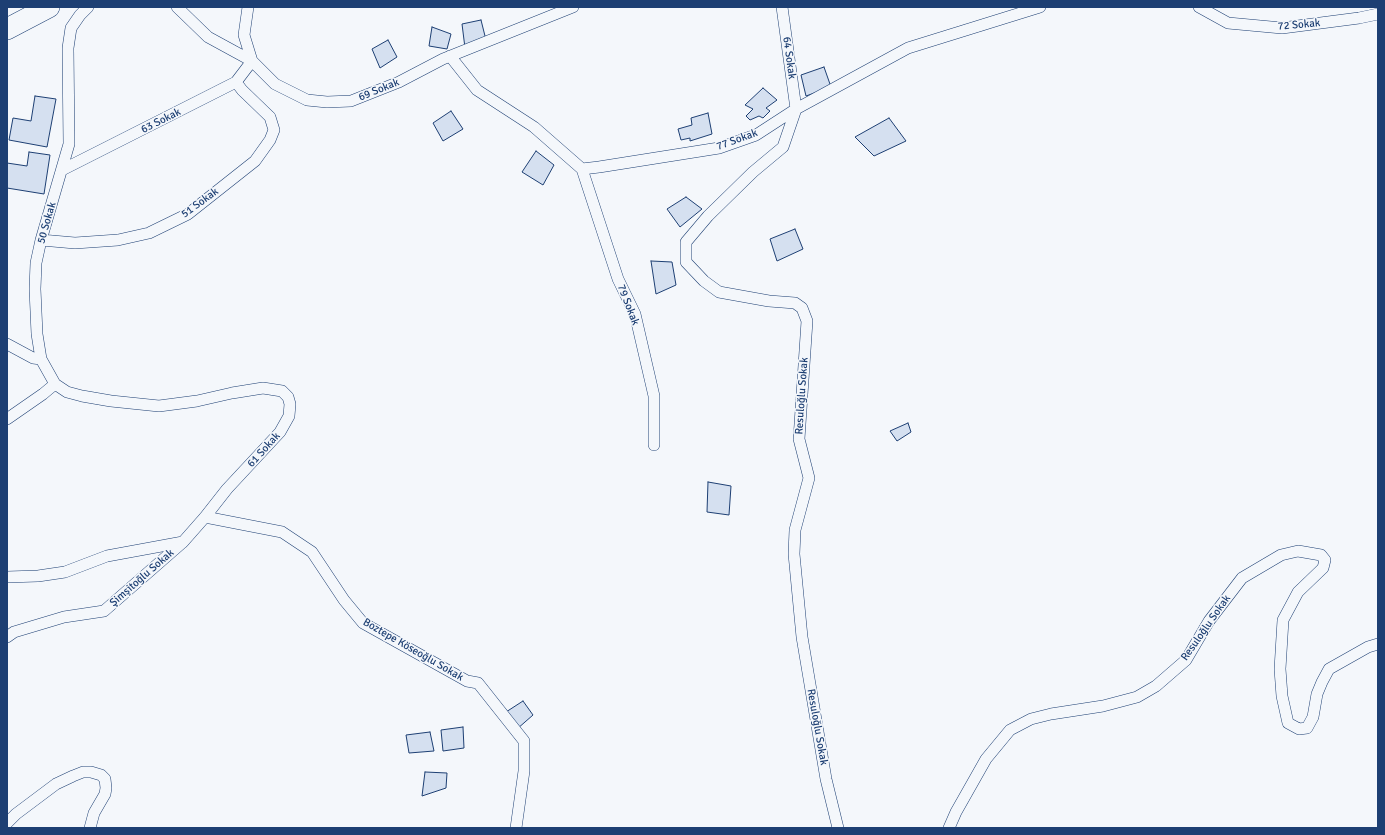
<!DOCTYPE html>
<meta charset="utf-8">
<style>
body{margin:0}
#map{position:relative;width:1385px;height:835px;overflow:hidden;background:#f4f7fb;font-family:Signika,sans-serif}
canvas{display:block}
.frame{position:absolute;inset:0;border:8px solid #1d3f73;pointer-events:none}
</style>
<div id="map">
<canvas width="1385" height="835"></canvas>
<div class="frame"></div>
</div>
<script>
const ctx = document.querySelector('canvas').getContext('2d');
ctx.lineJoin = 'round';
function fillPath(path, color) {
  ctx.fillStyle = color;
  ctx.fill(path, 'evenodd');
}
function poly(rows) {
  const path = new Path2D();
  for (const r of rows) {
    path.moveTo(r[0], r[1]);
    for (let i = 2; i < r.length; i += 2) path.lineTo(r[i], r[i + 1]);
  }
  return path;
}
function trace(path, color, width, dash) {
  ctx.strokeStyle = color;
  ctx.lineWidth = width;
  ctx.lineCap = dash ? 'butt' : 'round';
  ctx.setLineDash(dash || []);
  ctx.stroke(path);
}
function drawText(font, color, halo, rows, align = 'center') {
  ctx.font = font + ' Signika,sans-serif';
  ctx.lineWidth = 3;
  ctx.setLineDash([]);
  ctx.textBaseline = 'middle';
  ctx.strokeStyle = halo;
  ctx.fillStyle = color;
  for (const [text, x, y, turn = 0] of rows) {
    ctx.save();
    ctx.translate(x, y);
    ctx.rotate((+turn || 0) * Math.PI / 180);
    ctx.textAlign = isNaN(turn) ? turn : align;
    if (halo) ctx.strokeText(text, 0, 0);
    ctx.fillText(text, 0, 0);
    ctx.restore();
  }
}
const building = poly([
 [481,20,486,40,465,48,462,24,481,20],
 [432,27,451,34,447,49,429,46,432,27],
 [388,40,397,57,380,68,372,49,388,40],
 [824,67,831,87,806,96,801,75,824,67],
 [763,88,777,100,766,108,770,111,763,118,759,116,750,120,746,116,753,109,745,105,763,88],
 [35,96,56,99,47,147,9,140,13,118,31,121,35,96],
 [451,111,463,129,443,141,433,123,451,111],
 [708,113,712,134,690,141,690,138,681,140,678,129,692,125,691,118,708,113],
 [889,118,906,141,874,156,855,137,889,118],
 [536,151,554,165,543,185,522,172,536,151],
 [29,152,50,155,44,194,7,188,7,163,27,166,29,152],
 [686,197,702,209,680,227,667,209,686,197],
 [795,229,803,249,777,261,770,239,795,229],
 [651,261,672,262,676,285,656,294,651,261],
 [908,423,911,432,897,441,890,431,908,423],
 [708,482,731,486,729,515,707,512,708,482],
 [523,701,533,715,517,729,506,712,523,701],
 [463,727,464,748,443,751,441,730,463,727],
 [430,732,434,751,409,753,406,735,430,732],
 [425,772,447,773,446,788,422,796,425,772]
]);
fillPath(building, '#d5e0f0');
trace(building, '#1d3f73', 1);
const street = poly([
 [177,7,208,37,252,61,275,84,307,100,327,102,351,101,399,82,443,59,573,7],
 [782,7,796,109,783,147,753,172,708,216,686,242,686,262,704,281,719,292,769,301,795,303,802,308,807,321,799,439,809,478,795,530,794,554,802,637,826,779,838,828],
 [1199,7,1228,23,1282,28,1359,18,1378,14],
 [450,56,477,90,534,127,582,169,599,167,719,148,756,135,796,109,908,48,1040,7],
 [582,169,618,279,635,314,654,396,654,445],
 [62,170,236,82,252,61,244,35,248,7],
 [41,240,75,243,118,240,149,233,188,214,255,161,270,140,274,130,270,117,242,90,236,82],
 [7,344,33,358,41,359],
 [7,419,43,394,55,384],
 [205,517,282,532,312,552,344,600,363,623,467,681,478,683,524,741,524,771,516,828],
 [7,577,38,576,65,572,107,556,183,542],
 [7,637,14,632,64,617,104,611,183,542,205,517,227,489,280,432,289,416,290,404,288,397,282,391,263,388,232,393,197,401,159,406,111,401,82,396,67,392,55,384,41,359,37,334,35,289,36,263,41,240,69,144,68,48,71,28,80,15,88,7],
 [7,823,16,814,56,784,73,776,83,772,91,772,101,775,105,779,106,788,105,794,94,813,90,828],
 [949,828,956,812,986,759,1010,730,1031,719,1051,714,1103,706,1137,697,1156,686,1186,660,1209,621,1242,578,1281,555,1298,551,1321,555,1325,560,1323,568,1298,592,1283,620,1280,669,1282,696,1288,723,1299,729,1307,728,1313,717,1317,694,1322,682,1329,669,1368,647,1378,644]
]);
const highway = poly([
 [7,29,49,7]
]);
trace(street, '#1d3f73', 12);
trace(highway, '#1d3f73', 22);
trace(street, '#f4f7fb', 11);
trace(highway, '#f4f7fb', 21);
drawText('11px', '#1d3f73', '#f4f7fb', [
 ["72 Sokak",1299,25,-5],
 ["64 Sokak",789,58,82],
 ["69 Sokak",379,90,-22],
 ["63 Sokak",161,121,-27],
 ["77 Sokak",737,140,-20],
 ["51 Sokak",200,203,-36],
 ["50 Sokak",47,223,-74],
 ["79 Sokak",628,305,69],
 ["Resuloğlu Sokak",802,396,-86],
 ["61 Sokak",264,450,-48],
 ["Şimşitoğlu Sokak",142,578,-41],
 ["Resuloğlu Sokak",1206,628,-55],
 ["Boztepe Köseoğlu Sokak",413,650,30],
 ["Resuloğlu Sokak",817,727,80]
]);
</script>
